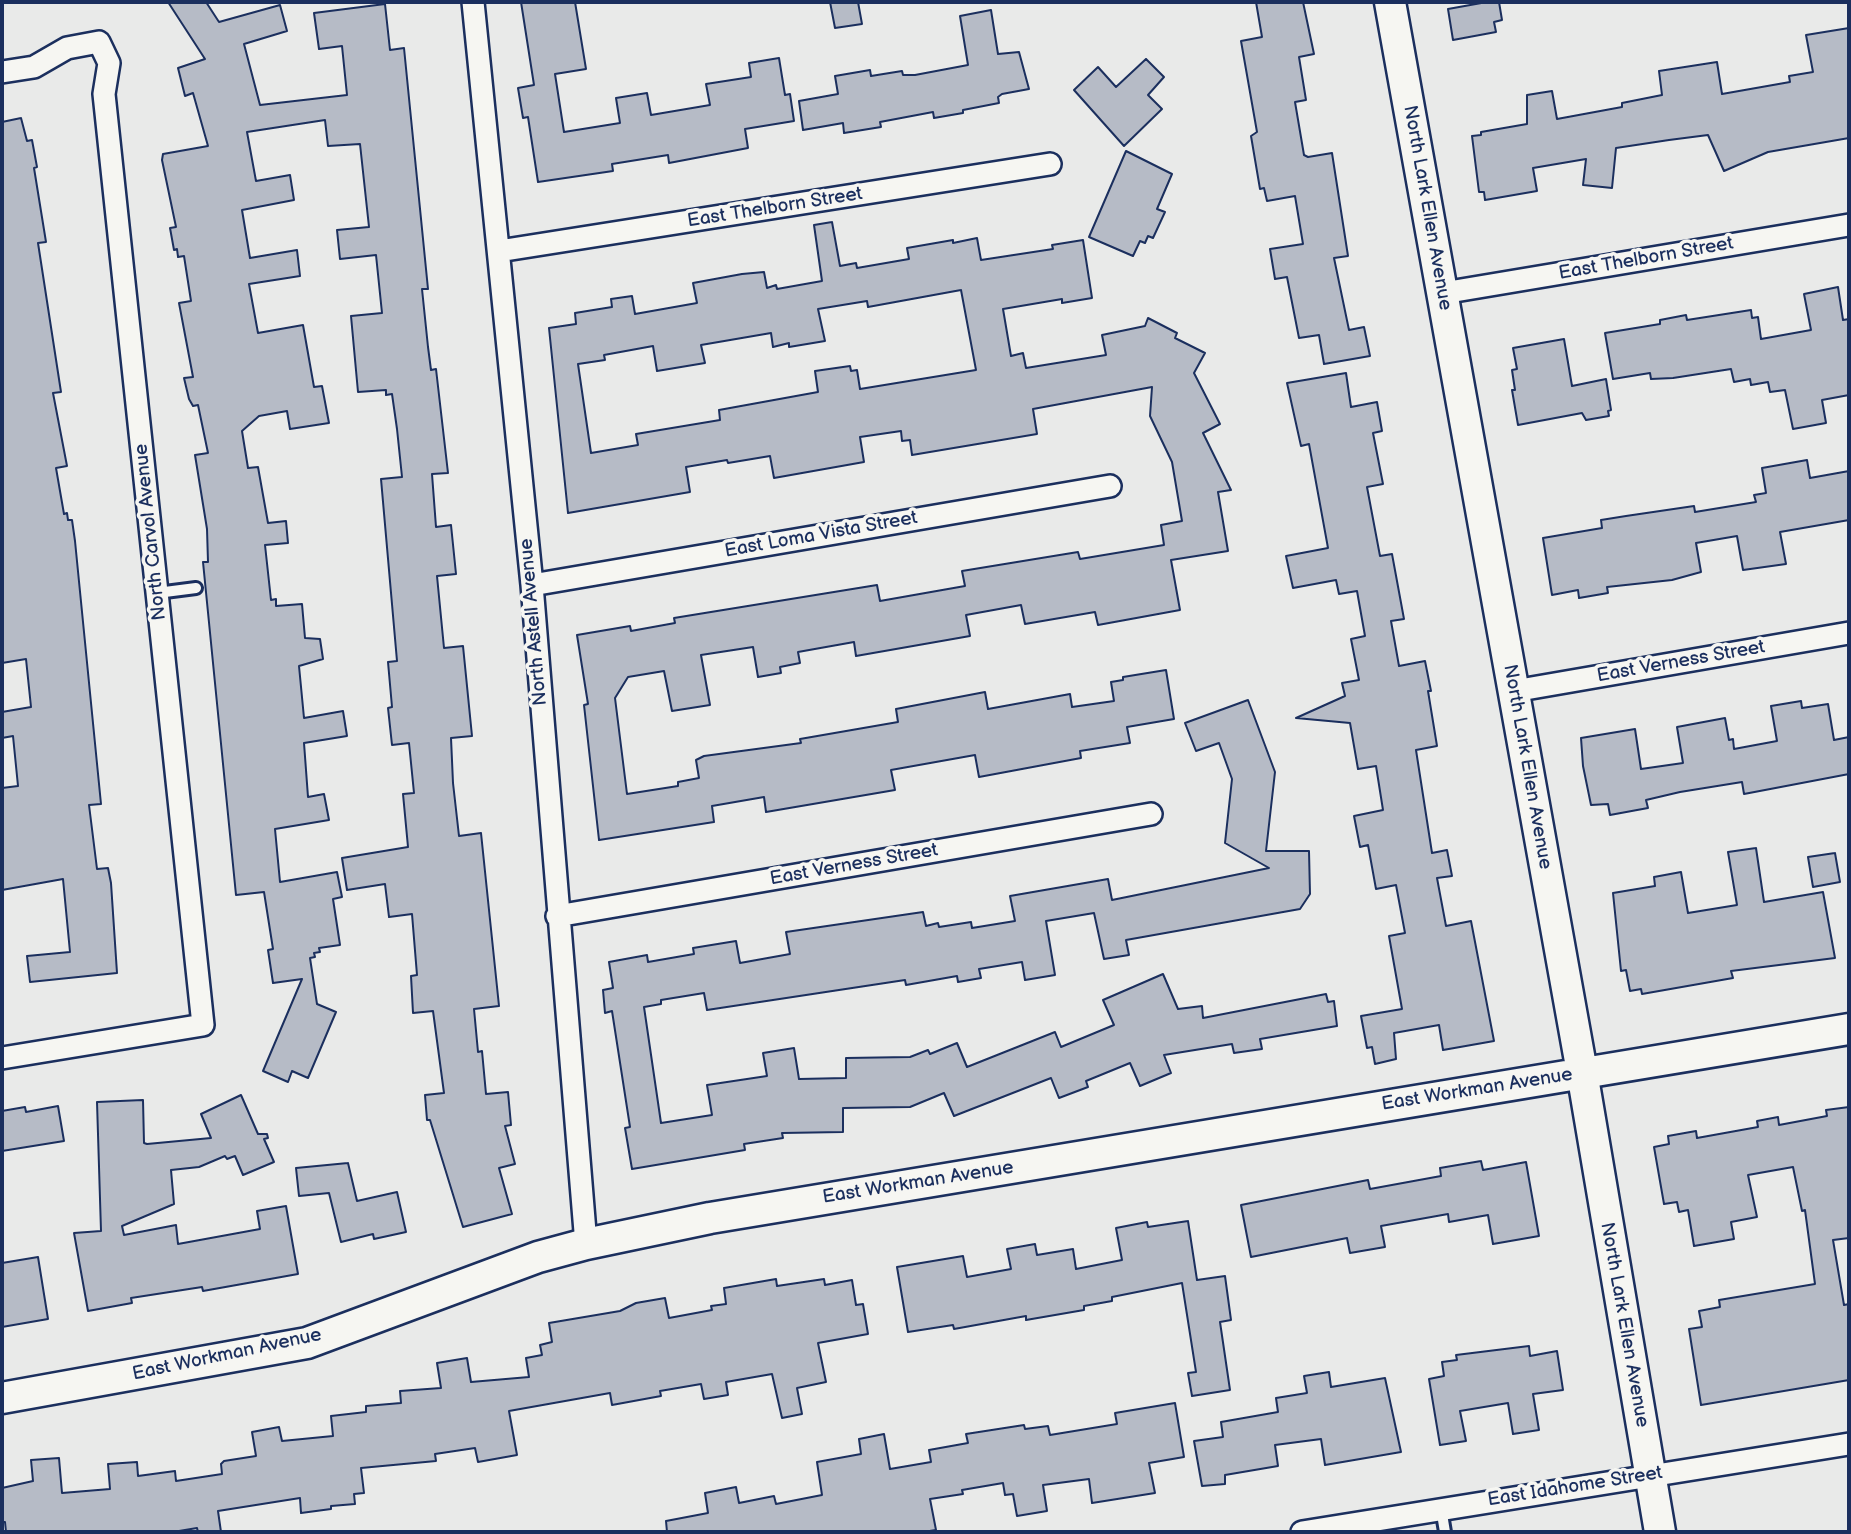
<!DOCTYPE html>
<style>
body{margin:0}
#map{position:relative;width:1851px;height:1534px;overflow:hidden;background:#e9eae9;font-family:"Balsamiq Sans",sans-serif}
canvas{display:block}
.frame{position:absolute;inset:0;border:4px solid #1b2f5e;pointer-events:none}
</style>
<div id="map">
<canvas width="1851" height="1534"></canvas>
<div class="frame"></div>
</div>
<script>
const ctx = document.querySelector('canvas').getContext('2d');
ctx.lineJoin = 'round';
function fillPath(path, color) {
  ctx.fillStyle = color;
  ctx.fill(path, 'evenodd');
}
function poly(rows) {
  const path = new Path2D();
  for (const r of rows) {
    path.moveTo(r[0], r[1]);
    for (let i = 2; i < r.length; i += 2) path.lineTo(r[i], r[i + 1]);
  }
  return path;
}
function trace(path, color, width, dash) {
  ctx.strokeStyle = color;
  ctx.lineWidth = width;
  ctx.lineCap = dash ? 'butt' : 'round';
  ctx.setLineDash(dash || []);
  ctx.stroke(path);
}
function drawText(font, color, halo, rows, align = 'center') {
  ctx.font = font + ' "Balsamiq Sans",sans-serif';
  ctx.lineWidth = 7;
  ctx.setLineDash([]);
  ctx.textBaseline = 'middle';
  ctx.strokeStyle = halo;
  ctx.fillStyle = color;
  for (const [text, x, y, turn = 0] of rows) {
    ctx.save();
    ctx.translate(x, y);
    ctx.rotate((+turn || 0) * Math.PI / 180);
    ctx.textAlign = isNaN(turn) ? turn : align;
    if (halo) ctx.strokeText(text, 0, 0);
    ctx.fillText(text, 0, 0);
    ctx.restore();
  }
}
const building = poly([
 [168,2,206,2,219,22,280,5,287,31,244,44,260,105,347,95,342,46,319,49,314,13,385,4,390,50,404,48,428,289,422,289,428,347,431,370,436,369,448,473,432,474,436,527,451,525,456,574,437,576,444,648,463,646,472,736,451,738,453,783,459,836,481,833,499,1006,474,1009,478,1052,482,1051,486,1094,508,1092,511,1125,505,1126,515,1164,499,1168,512,1214,463,1227,430,1120,427,1120,425,1095,444,1093,433,1011,413,1013,411,976,417,975,412,914,389,917,385,884,347,890,342,858,408,847,403,794,414,793,409,743,392,745,388,708,392,707,388,662,397,661,381,479,402,477,397,429,392,394,386,395,386,390,358,392,351,316,382,313,376,255,340,259,337,230,369,227,360,144,328,146,325,120,247,132,256,181,290,175,294,200,242,210,250,258,297,250,300,276,249,284,258,333,303,325,314,387,322,386,329,423,290,429,287,411,259,416,242,431,248,468,258,467,268,523,286,521,288,543,265,545,271,600,276,599,276,606,302,604,305,638,320,639,323,659,299,666,304,718,343,711,347,736,304,743,308,797,324,794,329,820,275,829,280,882,337,872,342,897,333,899,340,945,319,948,320,952,314,953,315,957,310,958,317,1004,336,1012,308,1078,292,1071,288,1082,263,1071,302,979,273,983,268,950,273,949,264,892,236,895,203,562,208,562,207,529,195,455,208,453,198,405,193,406,189,399,184,378,193,377,179,303,191,301,184,256,178,257,177,249,174,250,170,228,176,227,162,160,163,154,208,146,193,93,185,96,178,68,205,59,168,2],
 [521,2,575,2,586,69,555,74,564,132,620,123,616,98,647,93,651,115,710,105,706,84,751,77,749,63,779,58,785,95,790,94,794,121,745,129,748,148,669,163,668,155,612,164,613,171,538,182,528,117,523,118,518,88,534,85,521,2],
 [830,2,858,2,862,24,835,28,830,2],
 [1256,2,1303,2,1314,54,1299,57,1306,100,1295,102,1304,155,1308,157,1332,153,1348,256,1334,258,1349,330,1364,327,1370,356,1324,364,1319,335,1299,338,1287,277,1275,279,1270,249,1303,244,1295,196,1267,201,1264,188,1260,189,1251,136,1257,132,1241,41,1262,37,1256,2],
 [1487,2,1499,2,1502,20,1494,22,1496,32,1453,40,1448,9,1487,2],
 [991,10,998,54,1019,52,1029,89,1002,94,998,97,999,103,963,110,963,113,934,118,933,112,880,122,881,127,844,133,843,123,803,130,799,101,838,94,835,76,870,70,871,76,902,71,903,75,915,75,968,65,960,16,991,10],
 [1849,28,1849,138,1768,152,1724,171,1708,135,1669,140,1616,148,1612,188,1583,185,1586,159,1533,168,1537,191,1485,200,1484,192,1479,192,1472,136,1481,135,1481,132,1527,124,1527,95,1552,91,1557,119,1622,107,1622,103,1662,95,1659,71,1717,62,1722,94,1790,82,1789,76,1813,72,1806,35,1849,28],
 [1146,59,1164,77,1148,95,1162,109,1124,146,1074,90,1098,67,1116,87,1146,59],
 [21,118,27,141,32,140,37,167,34,168,46,242,38,243,61,392,53,393,67,466,56,468,64,514,67,513,68,520,72,520,75,541,101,804,89,805,97,869,108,868,111,883,117,973,30,982,27,956,70,952,63,879,2,890,2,788,18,786,13,736,2,738,2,712,31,707,26,659,2,663,2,122,21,118],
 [1126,151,1172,174,1157,209,1165,212,1153,238,1148,236,1145,243,1140,241,1133,256,1089,237,1126,151],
 [832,222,840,266,856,263,857,268,909,259,907,248,953,240,953,243,977,238,981,260,1053,249,1052,245,1083,240,1092,298,1062,303,1062,299,1003,309,1011,356,1023,353,1026,368,1106,355,1102,335,1145,326,1148,318,1177,333,1175,338,1205,353,1194,373,1220,424,1203,433,1231,490,1218,492,1228,551,1171,560,1180,610,1098,625,1095,612,1025,624,1021,605,966,615,970,636,856,656,854,642,798,652,800,663,780,667,781,673,758,677,753,647,701,655,710,705,672,711,664,671,628,677,615,698,627,794,678,786,678,782,699,778,696,760,704,756,801,743,800,739,898,722,896,709,985,692,988,709,1070,694,1072,707,1114,701,1111,682,1123,680,1123,677,1166,670,1174,719,1127,727,1130,743,1080,751,1081,758,979,777,975,755,891,770,895,790,766,812,764,797,712,806,714,822,599,840,584,705,588,704,577,635,630,626,631,631,675,623,674,618,877,585,880,601,965,586,962,571,1078,552,1080,559,1164,545,1161,525,1182,521,1172,462,1150,416,1152,387,1033,409,1037,434,912,455,910,440,902,441,901,431,860,437,864,462,774,478,770,456,728,463,727,460,686,467,690,492,568,513,549,328,576,324,575,313,612,307,611,299,632,296,635,314,697,303,693,283,742,274,764,272,767,288,776,285,777,289,822,281,814,225,832,222],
 [961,290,976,370,860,389,857,370,851,371,850,366,815,371,818,392,719,410,720,420,636,434,638,445,591,453,578,364,605,360,604,355,653,346,657,371,705,363,701,345,771,333,773,347,789,343,789,347,825,341,818,309,867,301,868,307,961,290],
 [1838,287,1843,320,1849,319,1849,395,1822,400,1826,423,1793,429,1785,390,1770,392,1768,382,1751,385,1750,379,1734,382,1731,369,1673,378,1651,379,1650,373,1613,379,1605,333,1660,324,1660,320,1686,315,1687,320,1751,310,1752,318,1758,317,1761,339,1811,330,1804,294,1838,287],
 [1564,339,1572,386,1606,379,1611,410,1608,411,1609,416,1586,420,1582,413,1518,425,1512,390,1515,390,1512,370,1517,369,1513,348,1564,339],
 [1346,373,1351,407,1377,402,1382,431,1373,433,1383,484,1367,487,1380,556,1392,554,1404,619,1391,621,1399,666,1425,661,1431,691,1428,691,1437,746,1416,750,1432,853,1447,850,1452,876,1437,878,1446,926,1471,921,1494,1041,1443,1050,1439,1025,1394,1033,1396,1059,1375,1064,1372,1047,1367,1048,1361,1016,1402,1009,1389,936,1405,933,1396,885,1376,889,1368,845,1360,847,1354,816,1383,810,1376,766,1358,769,1350,723,1296,718,1345,696,1342,683,1359,680,1351,639,1365,636,1357,591,1339,594,1336,580,1293,588,1286,556,1328,548,1309,444,1301,446,1287,383,1346,373],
 [1807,460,1810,478,1849,471,1849,520,1780,532,1786,564,1743,570,1737,536,1696,543,1701,572,1672,580,1607,587,1608,593,1579,598,1578,590,1552,595,1543,538,1602,528,1601,520,1626,516,1694,506,1695,512,1756,502,1754,495,1766,493,1762,468,1807,460],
 [1248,700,1275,772,1266,851,1309,851,1310,894,1300,909,1126,940,1129,955,1104,959,1094,913,1046,921,1055,975,1025,980,1022,962,979,969,981,978,958,982,957,976,906,985,905,980,707,1010,704,993,661,1000,661,1004,644,1007,661,1123,712,1115,707,1085,767,1076,763,1053,794,1048,799,1079,846,1078,846,1058,910,1057,928,1050,930,1054,957,1043,967,1067,1055,1032,1061,1047,1114,1025,1103,1000,1163,974,1178,1009,1202,1006,1203,1018,1326,994,1328,1002,1334,1001,1337,1026,1260,1039,1262,1049,1234,1053,1232,1044,1164,1055,1171,1073,1140,1086,1130,1063,1086,1081,1088,1087,1059,1098,1051,1078,954,1116,944,1093,910,1107,843,1108,843,1132,782,1133,783,1138,744,1144,745,1150,632,1169,625,1128,630,1127,612,1011,605,1013,603,990,613,988,609,962,647,955,648,962,694,954,693,948,736,941,740,963,790,954,786,932,923,912,926,926,938,923,939,927,971,922,972,928,1015,921,1010,896,1108,879,1112,900,1269,868,1225,843,1232,779,1219,743,1196,751,1185,723,1248,700],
 [1801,701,1802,708,1828,704,1834,740,1849,737,1849,774,1744,794,1742,782,1680,792,1646,800,1648,808,1610,815,1608,804,1591,805,1583,766,1581,738,1635,729,1641,769,1683,763,1677,727,1725,718,1729,740,1733,739,1734,749,1777,741,1771,706,1801,701],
 [1756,848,1764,902,1823,892,1835,958,1731,971,1733,978,1642,994,1641,989,1630,991,1626,970,1621,971,1613,893,1655,886,1654,877,1681,872,1688,913,1737,905,1728,852,1756,848],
 [1835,853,1840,882,1813,887,1808,857,1835,853],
 [241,1095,258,1134,267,1134,268,1138,264,1139,274,1162,243,1175,235,1156,227,1159,225,1156,199,1167,171,1170,174,1204,122,1226,124,1235,176,1225,178,1244,260,1229,257,1211,286,1206,298,1274,203,1291,202,1287,131,1298,132,1303,88,1311,74,1233,101,1231,97,1102,143,1100,144,1143,147,1144,211,1138,201,1114,241,1095],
 [58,1106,64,1141,2,1151,2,1111,25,1107,26,1112,58,1106],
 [1849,1107,1849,1238,1833,1240,1844,1305,1849,1304,1849,1380,1701,1405,1689,1329,1702,1327,1699,1311,1720,1307,1719,1300,1815,1284,1805,1210,1802,1211,1793,1167,1748,1175,1757,1217,1731,1222,1734,1239,1694,1246,1688,1210,1679,1212,1677,1202,1664,1204,1654,1147,1669,1144,1668,1136,1696,1131,1697,1138,1758,1127,1757,1121,1778,1117,1779,1125,1827,1116,1826,1110,1849,1107],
 [1481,1161,1483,1170,1526,1162,1539,1236,1493,1244,1488,1215,1449,1222,1448,1214,1381,1226,1385,1247,1350,1253,1347,1238,1251,1257,1241,1205,1368,1180,1370,1189,1441,1176,1440,1168,1481,1161],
 [348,1163,357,1201,397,1192,406,1232,374,1239,373,1234,341,1242,329,1193,299,1196,296,1168,348,1163],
 [1188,1221,1197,1280,1225,1276,1231,1320,1220,1322,1230,1390,1192,1396,1188,1373,1196,1372,1182,1283,1112,1297,1112,1301,1084,1306,1084,1310,1026,1320,1026,1316,954,1329,953,1325,908,1332,897,1267,963,1256,967,1277,1011,1269,1007,1249,1035,1244,1037,1255,1073,1249,1076,1269,1122,1260,1116,1228,1147,1222,1148,1227,1188,1221],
 [38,1257,48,1319,2,1327,2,1263,38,1257],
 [776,1279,777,1286,824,1279,825,1285,852,1280,856,1305,863,1304,868,1334,818,1343,826,1382,797,1388,802,1414,782,1418,772,1374,726,1382,728,1395,704,1399,701,1384,660,1391,661,1396,612,1405,610,1393,509,1411,517,1455,478,1462,475,1448,435,1454,436,1461,361,1468,364,1493,354,1494,355,1504,331,1506,331,1509,301,1513,300,1498,218,1511,221,1532,198,1532,197,1528,173,1532,6,1532,5,1522,2,1522,2,1488,33,1481,31,1460,59,1458,62,1493,110,1489,108,1464,137,1462,138,1476,175,1471,176,1481,222,1474,221,1464,224,1461,256,1456,252,1432,279,1427,282,1441,333,1436,331,1416,366,1412,366,1406,401,1403,400,1391,441,1388,437,1363,467,1358,471,1382,529,1377,526,1358,542,1355,540,1345,552,1342,549,1323,620,1311,636,1303,665,1298,669,1318,712,1310,711,1306,726,1304,724,1288,776,1279],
 [1529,1346,1530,1356,1557,1351,1563,1390,1533,1394,1539,1430,1513,1434,1508,1403,1460,1411,1466,1441,1440,1445,1429,1379,1444,1376,1442,1362,1457,1360,1456,1355,1529,1346],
 [1329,1372,1331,1387,1385,1378,1401,1452,1325,1465,1321,1439,1275,1445,1278,1466,1225,1475,1225,1484,1202,1486,1194,1441,1223,1437,1221,1422,1278,1412,1276,1398,1307,1393,1304,1376,1329,1372],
 [1175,1403,1184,1457,1149,1463,1155,1493,1092,1503,1089,1479,1043,1485,1047,1511,1017,1516,1013,1494,1005,1495,1003,1483,962,1490,963,1494,930,1499,936,1530,923,1532,667,1532,666,1521,708,1513,705,1493,736,1487,739,1503,774,1496,776,1504,822,1495,817,1462,861,1454,859,1439,884,1434,890,1469,931,1462,929,1450,968,1443,966,1434,1024,1425,1025,1429,1048,1426,1050,1435,1117,1424,1115,1413,1175,1403]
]);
fillPath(building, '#b6bbc6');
trace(building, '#1b2f5e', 2);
const lane = poly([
 [157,593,196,588],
 [1441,1508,1445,1532]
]);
const street = poly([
 [473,2,532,585,586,1244],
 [2,72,34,67,67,48,99,42,109,63,104,94,203,1025,2,1058],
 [499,251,1050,164],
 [1443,293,1849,225],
 [532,585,1110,486],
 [1514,691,1849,633],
 [557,916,1151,814],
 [1302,1532,1849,1444]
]);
const secondary = poly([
 [1390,2,1582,1072,1660,1532],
 [2,1398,307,1343,538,1257,586,1244,710,1218,1849,1029]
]);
trace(lane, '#1b2f5e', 16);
trace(street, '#1b2f5e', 26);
trace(secondary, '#1b2f5e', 35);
trace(lane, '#f6f6f2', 10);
trace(street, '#f6f6f2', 21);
trace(secondary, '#f6f6f2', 30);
drawText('19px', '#1b2f5e', '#f6f6f2', [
 ["East Thelborn Street",775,208,-9],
 ["North Lark Ellen Avenue",1427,208,80],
 ["East Thelborn Street",1646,259,-10],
 ["North Carvol Avenue",151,532,-96],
 ["East Loma Vista Street",821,535,-10],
 ["North Astell Avenue",534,622,-95],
 ["East Verness Street",1681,662,-10],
 ["North Lark Ellen Avenue",1527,767,80],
 ["East Verness Street",854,865,-10],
 ["East Workman Avenue",1477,1090,-9],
 ["East Workman Avenue",918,1183,-9],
 ["North Lark Ellen Avenue",1624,1325,80],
 ["East Workman Avenue",227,1355,-12],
 ["East Idahome Street",1575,1487,-9]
]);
</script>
